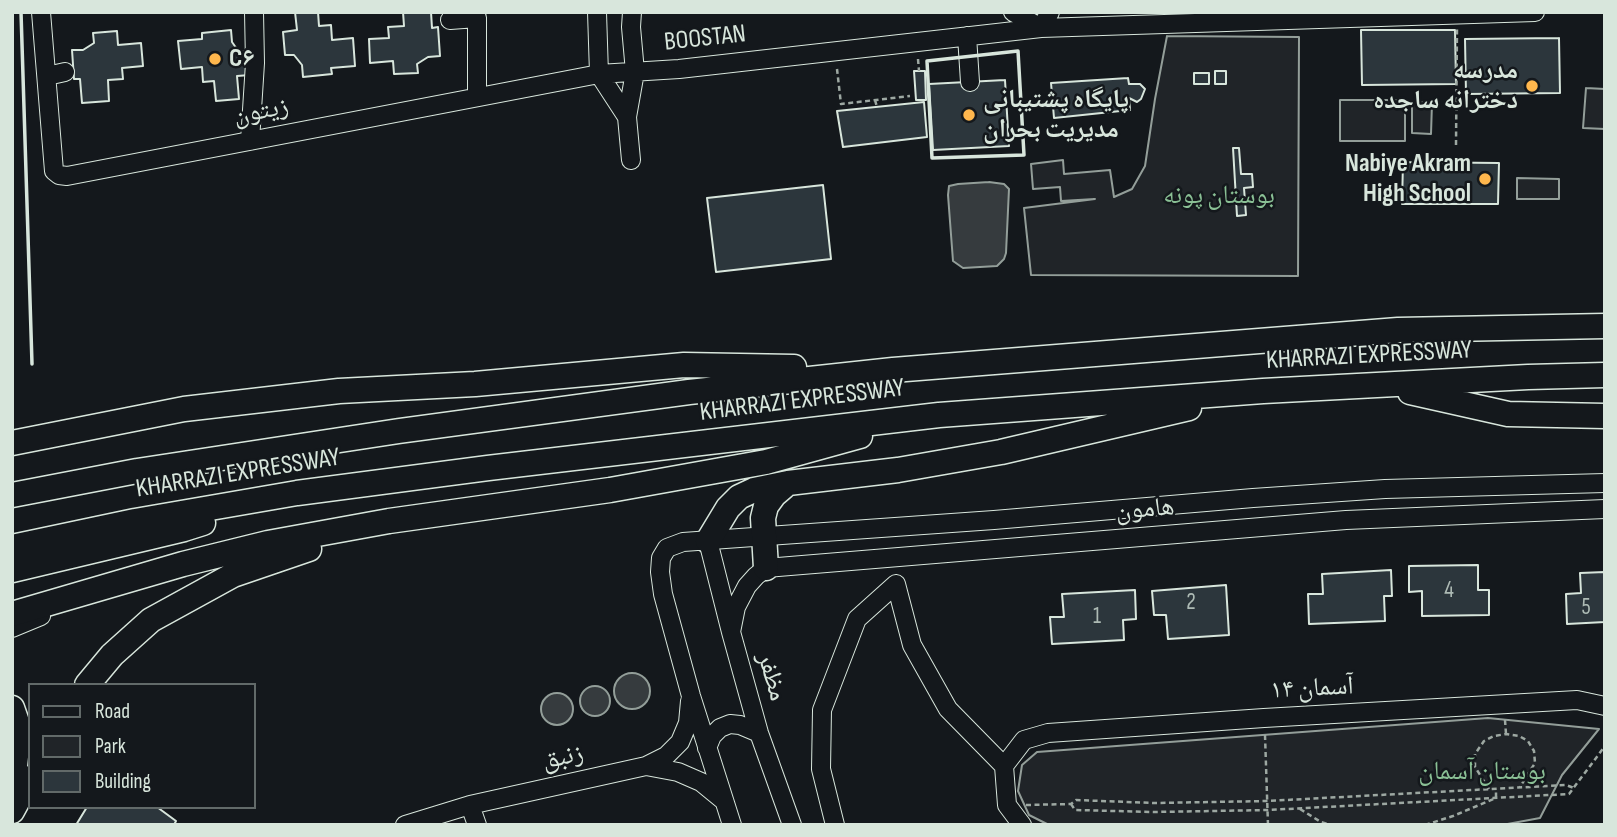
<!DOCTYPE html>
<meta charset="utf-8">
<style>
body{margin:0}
#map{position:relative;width:1617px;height:837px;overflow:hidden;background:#14181c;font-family:"Sofia Sans Condensed",sans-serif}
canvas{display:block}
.frame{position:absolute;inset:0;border:14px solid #d8e6dc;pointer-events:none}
.legend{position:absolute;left:28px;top:683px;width:228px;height:126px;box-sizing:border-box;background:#14181c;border:2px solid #626a69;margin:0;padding:9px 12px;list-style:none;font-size:21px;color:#d8e6dc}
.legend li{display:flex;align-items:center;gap:14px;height:35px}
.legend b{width:35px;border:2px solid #626a69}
</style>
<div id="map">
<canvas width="1617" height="837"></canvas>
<div class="frame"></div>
<ul class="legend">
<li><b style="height:9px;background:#14181c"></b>Road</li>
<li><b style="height:19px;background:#202428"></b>Park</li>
<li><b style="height:19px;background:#2c363c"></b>Building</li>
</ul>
</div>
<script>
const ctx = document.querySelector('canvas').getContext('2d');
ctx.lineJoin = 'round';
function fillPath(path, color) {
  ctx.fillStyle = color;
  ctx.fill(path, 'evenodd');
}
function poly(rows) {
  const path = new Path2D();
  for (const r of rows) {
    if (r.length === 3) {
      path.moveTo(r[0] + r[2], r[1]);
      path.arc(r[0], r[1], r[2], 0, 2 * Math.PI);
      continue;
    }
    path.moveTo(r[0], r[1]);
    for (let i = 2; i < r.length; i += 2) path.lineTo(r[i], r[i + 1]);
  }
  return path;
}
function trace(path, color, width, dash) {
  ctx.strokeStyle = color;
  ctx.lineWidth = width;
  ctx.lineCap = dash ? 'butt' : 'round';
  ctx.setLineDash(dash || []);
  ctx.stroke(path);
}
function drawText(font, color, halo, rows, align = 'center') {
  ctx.font = font + ' "Sofia Sans Condensed","Noto Naskh Arabic",sans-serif';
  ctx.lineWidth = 5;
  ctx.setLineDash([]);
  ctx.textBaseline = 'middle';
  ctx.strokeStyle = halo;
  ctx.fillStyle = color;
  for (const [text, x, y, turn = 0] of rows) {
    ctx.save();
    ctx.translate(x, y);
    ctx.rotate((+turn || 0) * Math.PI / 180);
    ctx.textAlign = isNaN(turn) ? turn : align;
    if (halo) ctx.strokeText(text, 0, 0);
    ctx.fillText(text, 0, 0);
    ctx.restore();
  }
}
const green = poly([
 [1167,36,1299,37,1298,276,1031,275,1024,208,1095,199,1061,201,1060,187,1033,189,1031,164,1063,160,1064,174,1110,170,1114,197,1132,189,1145,166,1155,99,1167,36],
 [1586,88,1605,89,1605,129,1583,128,1586,88],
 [1340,100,1405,100,1405,141,1340,141,1340,100],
 [1412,102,1432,103,1431,134,1412,133,1412,102],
 [1517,178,1559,179,1559,199,1517,199,1517,178],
 [1488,718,1599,729,1562,775,1540,818,1502,825,1049,825,1029,815,1018,791,1022,765,1037,752,1488,718]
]);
fillPath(green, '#202428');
trace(green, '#939e99', 2);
const water = poly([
 [989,182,1004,184,1009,189,1006,253,1004,259,997,266,963,268,953,261,948,195,949,186,958,184,989,182],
 [632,691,18],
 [595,701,15],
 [557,709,16]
]);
fillPath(water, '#363b3e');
trace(water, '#939e99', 2);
const building = poly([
 [295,12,318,12,319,26,331,25,332,40,353,38,355,66,331,68,332,74,303,77,302,65,294,55,285,55,283,32,297,30,295,12],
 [403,12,431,12,432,28,438,27,440,56,428,57,417,64,418,73,394,74,393,61,370,63,369,39,389,38,388,27,404,26,403,12],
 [231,30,232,42,239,52,248,51,250,75,237,76,239,99,216,101,214,81,203,82,202,67,181,69,178,41,202,39,202,33,231,30],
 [1361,30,1455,30,1456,84,1362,85,1361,30],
 [117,31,118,45,141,43,143,66,122,68,123,79,108,80,109,101,82,103,80,79,74,79,72,50,83,50,94,43,93,33,117,31],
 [1559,38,1560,93,1466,94,1465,39,1559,38],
 [914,71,925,71,926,100,916,100,914,71],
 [1215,71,1226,71,1226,84,1215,84,1215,71],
 [1194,73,1209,73,1209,84,1194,84,1194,73],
 [1128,78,1129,84,1140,84,1145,89,1141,99,1137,102,1129,98,1130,110,1054,118,1051,83,1128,78],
 [1005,80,1009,146,933,150,929,84,1005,80],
 [924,102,927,137,843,147,837,111,924,102],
 [1233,148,1239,148,1241,174,1252,174,1253,187,1244,188,1246,215,1237,216,1233,148],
 [1403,162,1499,163,1498,204,1402,204,1403,162],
 [823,185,831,259,716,272,707,198,823,185],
 [1478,565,1478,590,1489,590,1489,615,1422,616,1422,591,1409,592,1409,566,1478,565],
 [1391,570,1392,596,1384,596,1385,621,1309,624,1308,594,1323,594,1322,574,1391,570],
 [1605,572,1605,622,1567,624,1566,594,1581,593,1580,573,1605,572],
 [1226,585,1229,635,1168,639,1166,615,1154,615,1152,591,1226,585],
 [1135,590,1136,619,1123,620,1124,640,1052,644,1050,617,1064,617,1062,594,1135,590],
 [87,807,157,807,176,821,174,825,76,825,87,807]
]);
fillPath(building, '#2c363c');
trace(building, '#d8e6dc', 2);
const minor = poly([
 [41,12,54,171,59,175,67,176,599,74,679,69,1041,28,1535,12],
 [597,12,599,74],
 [1013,12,1041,28,1050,12],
 [450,20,477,18,477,97],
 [967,36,970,82],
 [599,74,627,117],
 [47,76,65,72],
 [250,141,255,63,254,12],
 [631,160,627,117,635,72,631,27,632,12],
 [708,541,731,632,759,733,792,825],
 [12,628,41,616],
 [731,632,736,607,747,586,756,576,766,568,1346,520,1605,509],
 [707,748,712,736,720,728,730,724,740,725,759,733],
 [646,766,678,772,701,782,723,800],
 [470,805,477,825],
 [405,825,470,805,646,766,666,756,680,742,688,723,690,701],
 [732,825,691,696,663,594,660,572,661,558,667,548,683,542,994,520,1253,498,1385,489,1605,483],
 [835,825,821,769,822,710,857,619,896,584,912,645,948,709,1004,766],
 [1022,825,1007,805,1004,766,1024,740,1048,733,1264,718,1577,700,1605,706]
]);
const highway = poly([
 [1410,392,1508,414,1605,416],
 [12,443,184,409,339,391,475,384,684,365,794,367],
 [12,495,137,471,399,431,689,392,893,370,1398,330,1605,326],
 [708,541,728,508,739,497,754,490,788,483,898,470,1001,452,1189,408],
 [12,547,135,521,297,493,488,468,939,415,1263,391,1528,377,1605,375],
 [766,568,763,518,766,506,774,495,788,483],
 [12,570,184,529,203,523],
 [12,614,183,564,268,543,389,521,610,490,766,462,860,436],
 [87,685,112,655,151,620,233,575,309,549],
 [12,708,19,728,15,766,12,777],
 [12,811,30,778]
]);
trace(minor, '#d8e6dc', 20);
trace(highway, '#d8e6dc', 27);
trace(poly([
 [918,59,919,71],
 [837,69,841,104,910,96],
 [875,100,877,107],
 [1456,145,1457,29],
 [1505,720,1506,734],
 [1265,735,1268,825],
 [1489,789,1475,767,1475,754,1484,741,1494,736,1506,734,1519,736,1528,741,1534,751,1535,763,1520,787],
 [1071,804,1075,810,1154,812,1268,810,1569,794,1605,746],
 [1026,805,1071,804,1076,800,1154,803,1267,801,1566,785,1574,788],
 [1300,809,1321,822,1331,825],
 [1425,825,1453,816,1496,798,1496,790]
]), '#9da8a2', 2.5, [5, 3.5]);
trace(minor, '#14181c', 18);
trace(highway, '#14181c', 24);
trace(poly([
 [21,12,32,364],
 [1018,51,1024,155,932,158,927,61,1018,51]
]), '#d8e6dc', 3.5);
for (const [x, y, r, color] of [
 [215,59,7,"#ffb74d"],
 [1532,86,7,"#ffb74d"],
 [969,115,7,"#ffb74d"],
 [1485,179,7,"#ffb74d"]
]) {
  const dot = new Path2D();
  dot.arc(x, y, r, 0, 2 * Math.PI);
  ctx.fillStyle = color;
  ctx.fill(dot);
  trace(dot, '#14181c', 2.5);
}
drawText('23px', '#adbab4', null, [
 ["4",1449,591],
 ["2",1191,603],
 ["5",1586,608],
 ["1",1097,617]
]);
drawText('26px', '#d8e6dc', '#14181c', [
 ["BOOSTAN",705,39,-6],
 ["زیتون",261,112,-11],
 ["KHARRAZI EXPRESSWAY",1369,356,-3],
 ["KHARRAZI EXPRESSWAY",802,401,-7],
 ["KHARRAZI EXPRESSWAY",238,474,-9],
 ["هامون",1145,510,-5],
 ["مظفر",771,677,74],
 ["آسمان ۱۴",1312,689,-3],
 ["زنبق",563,758,-12]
]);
drawText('bold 26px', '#d8e6dc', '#14181c', [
 ["C۶",229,59],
 ["مدرسه",1518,71,"right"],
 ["دخترانه ساجده",1518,101,"right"],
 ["پایگاه پشتیبانی",983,100],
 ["مدیریت بحران",983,130],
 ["Nabiye Akram",1471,164,"right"],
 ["High School",1471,194,"right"]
], 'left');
drawText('26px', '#8ac095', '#14181c', [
 ["بوستان پونه",1219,196],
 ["بوستان آسمان",1482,772]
]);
</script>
